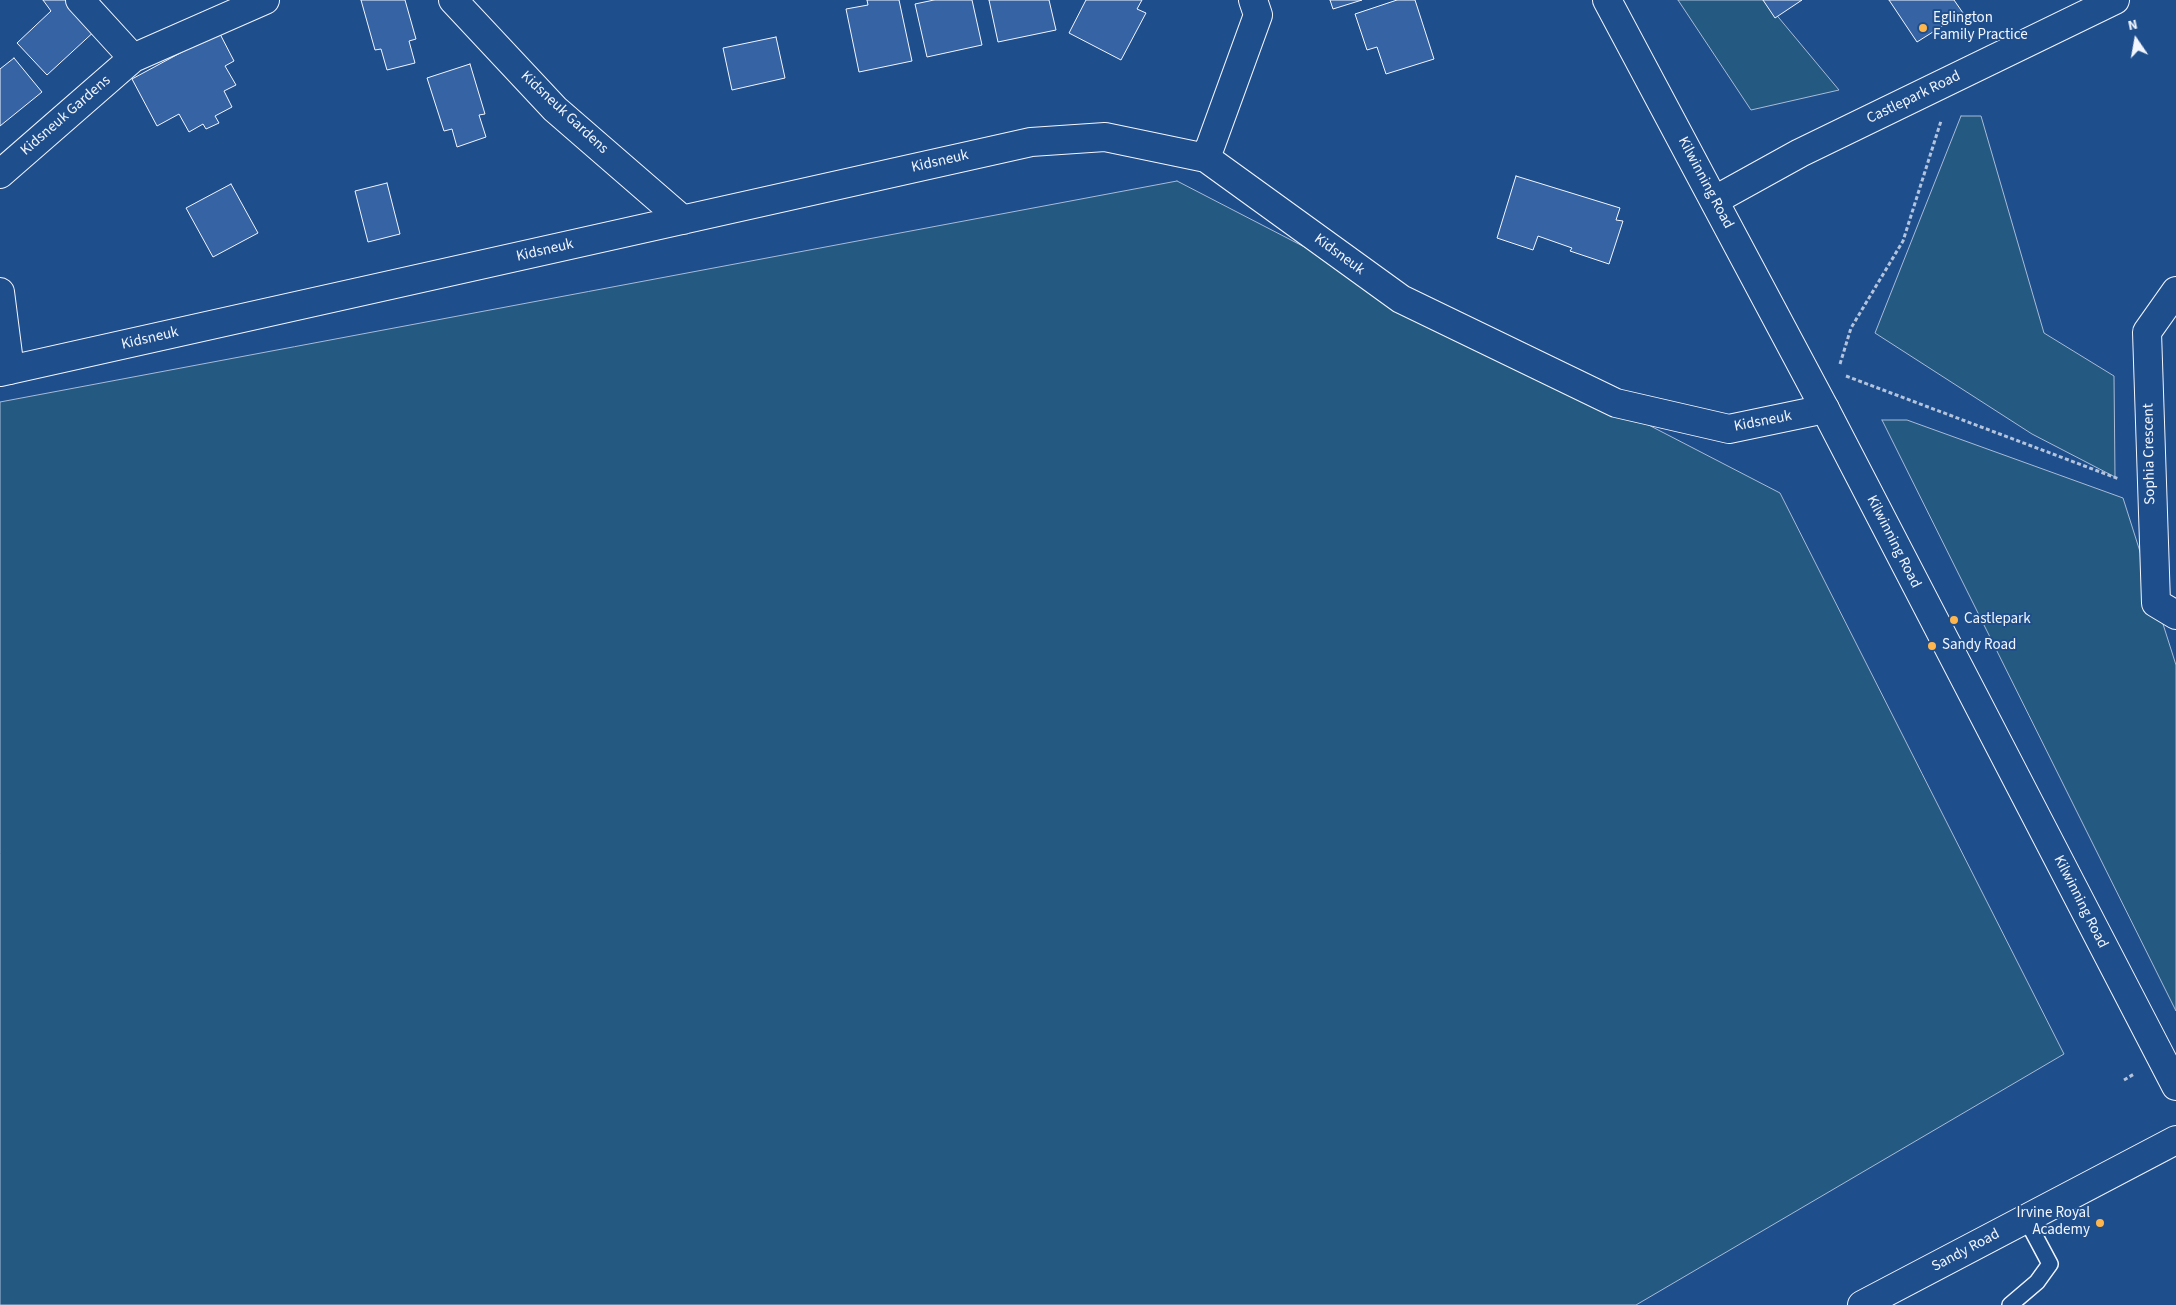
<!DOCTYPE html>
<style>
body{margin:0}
#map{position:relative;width:2176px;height:1305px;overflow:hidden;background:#1f4e8c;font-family:"Source Sans 3",sans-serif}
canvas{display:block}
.north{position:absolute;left:2111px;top:15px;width:50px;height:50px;-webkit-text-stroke:4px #1f4e8c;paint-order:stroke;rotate:348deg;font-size:14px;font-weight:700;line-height:20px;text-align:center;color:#f2f6ff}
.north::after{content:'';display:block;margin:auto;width:18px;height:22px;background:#f2f6ff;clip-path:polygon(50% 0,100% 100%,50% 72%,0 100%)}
</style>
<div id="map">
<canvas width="2176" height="1305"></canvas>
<div class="north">N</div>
</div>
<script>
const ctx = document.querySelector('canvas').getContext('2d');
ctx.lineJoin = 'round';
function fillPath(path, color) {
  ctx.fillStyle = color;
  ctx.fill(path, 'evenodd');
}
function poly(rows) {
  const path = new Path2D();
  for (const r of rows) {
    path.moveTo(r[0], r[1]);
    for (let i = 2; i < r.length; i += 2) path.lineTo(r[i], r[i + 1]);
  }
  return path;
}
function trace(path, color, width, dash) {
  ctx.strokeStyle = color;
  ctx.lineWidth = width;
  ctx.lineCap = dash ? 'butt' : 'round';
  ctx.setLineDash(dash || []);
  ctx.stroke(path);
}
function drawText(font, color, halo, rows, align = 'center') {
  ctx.font = font + ' "Source Sans 3",sans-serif';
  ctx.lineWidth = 4;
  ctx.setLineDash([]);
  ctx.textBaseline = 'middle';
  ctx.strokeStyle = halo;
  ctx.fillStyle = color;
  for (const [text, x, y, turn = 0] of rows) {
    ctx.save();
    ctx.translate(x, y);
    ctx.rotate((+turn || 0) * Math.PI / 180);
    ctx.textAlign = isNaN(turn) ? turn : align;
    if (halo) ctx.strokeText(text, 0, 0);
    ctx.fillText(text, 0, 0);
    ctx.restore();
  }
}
const green = poly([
 [1678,0,1764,0,1839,90,1751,110,1678,0],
 [1961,116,1981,116,2044,333,2114,376,2115,477,2032,434,1875,333,1961,116],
 [1177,181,1780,493,2064,1054,1636,1305,0,1305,0,402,1177,181],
 [1882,420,1907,420,2123,498,2176,665,2176,1011,1882,420]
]);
fillPath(green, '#245a82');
trace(green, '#a8bbd7', 1);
const building = poly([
 [43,0,72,0,98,28,47,75,17,43,51,11,43,0],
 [361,0,405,0,416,39,409,41,415,63,387,70,381,49,375,50,361,0],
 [867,0,899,0,912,61,859,72,846,9,868,5,867,0],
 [934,0,972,0,982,45,927,57,915,4,934,0],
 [989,0,1049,0,1056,30,998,42,989,0],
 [1086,0,1142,0,1137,9,1146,13,1121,60,1069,33,1086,0],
 [1330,0,1362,0,1333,9,1330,0],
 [1397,0,1415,0,1434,59,1386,74,1377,47,1367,50,1355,14,1397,0],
 [1763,0,1802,0,1775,18,1763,0],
 [1889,0,1954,0,1963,13,1917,42,1889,0],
 [219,32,234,61,225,66,236,85,224,91,232,107,215,116,219,123,206,129,203,124,189,132,179,114,157,126,132,79,219,32],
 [776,37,785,78,732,90,723,48,776,37],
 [14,58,42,92,0,126,0,69,14,58],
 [470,64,485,114,479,115,486,137,457,147,452,129,444,131,427,78,470,64],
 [1516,176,1620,208,1616,220,1623,221,1609,264,1570,251,1572,248,1538,236,1533,250,1497,238,1516,176],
 [387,183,400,234,368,242,355,191,387,183],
 [231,184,258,233,213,257,186,208,231,184]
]);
fillPath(building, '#3563a3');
trace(building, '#f2f6ff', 1);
const service = poly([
 [2010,1305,2037,1282,2050,1264,2026,1219]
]);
const minor = poly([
 [80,0,133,58],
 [453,0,555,109,683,220],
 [1206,158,1258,15,1253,0],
 [0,174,133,58,265,0],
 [1715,200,1800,153,2115,0],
 [2176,291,2147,332,2156,603,2176,615],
 [0,292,10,370],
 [0,372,1031,142,1105,137,1206,158,1401,299,1616,403,1729,429,1825,409]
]);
const secondary = poly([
 [1862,1305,2176,1140]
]);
const primary = poly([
 [1607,0,1825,409,2176,1086]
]);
trace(service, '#f2f6ff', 18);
trace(minor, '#f2f6ff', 30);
trace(secondary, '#f2f6ff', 30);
trace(primary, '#f2f6ff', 30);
trace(poly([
 [1840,364,1851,328,1903,241,1941,121],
 [1846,376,2119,479],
 [2124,1080,2134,1074]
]), '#b3c4dc', 3, [4, 2.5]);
trace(service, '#1f4e8c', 15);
trace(minor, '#1f4e8c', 28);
trace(secondary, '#1f4e8c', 28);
trace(primary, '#1f4e8c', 28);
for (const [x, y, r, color] of [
 [1923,28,5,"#ffb74d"],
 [1954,620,5,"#ffb74d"],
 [1932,646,5,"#ffb74d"],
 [2100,1223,5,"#ffb74d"]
]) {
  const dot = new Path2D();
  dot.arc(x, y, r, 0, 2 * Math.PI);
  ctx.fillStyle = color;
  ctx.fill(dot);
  trace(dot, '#1f4e8c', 2);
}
drawText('15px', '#f2f6ff', '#1f4e8c', [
 ["Eglington",1933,19],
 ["Family Practice",1933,36],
 ["Castlepark",1964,620],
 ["Sandy Road",1942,646],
 ["Irvine Royal",2090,1214,"right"],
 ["Academy",2090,1231,"right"]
], 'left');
drawText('15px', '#f2f6ff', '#1f4e8c', [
 ["Castlepark Road",1914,98,-26],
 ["Kidsneuk Gardens",564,113,43],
 ["Kidsneuk Gardens",66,116,-41],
 ["Kidsneuk",940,162,-13],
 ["Kilwinning Road",1705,183,62],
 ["Kidsneuk",545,251,-13],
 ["Kidsneuk",1339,255,36],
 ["Kidsneuk",150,339,-13],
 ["Kidsneuk",1763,422,-11],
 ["Sophia Crescent",2150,454,-91],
 ["Kilwinning Road",1893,542,63],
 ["Kilwinning Road",2080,902,63],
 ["Sandy Road",1966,1251,-28]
]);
</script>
